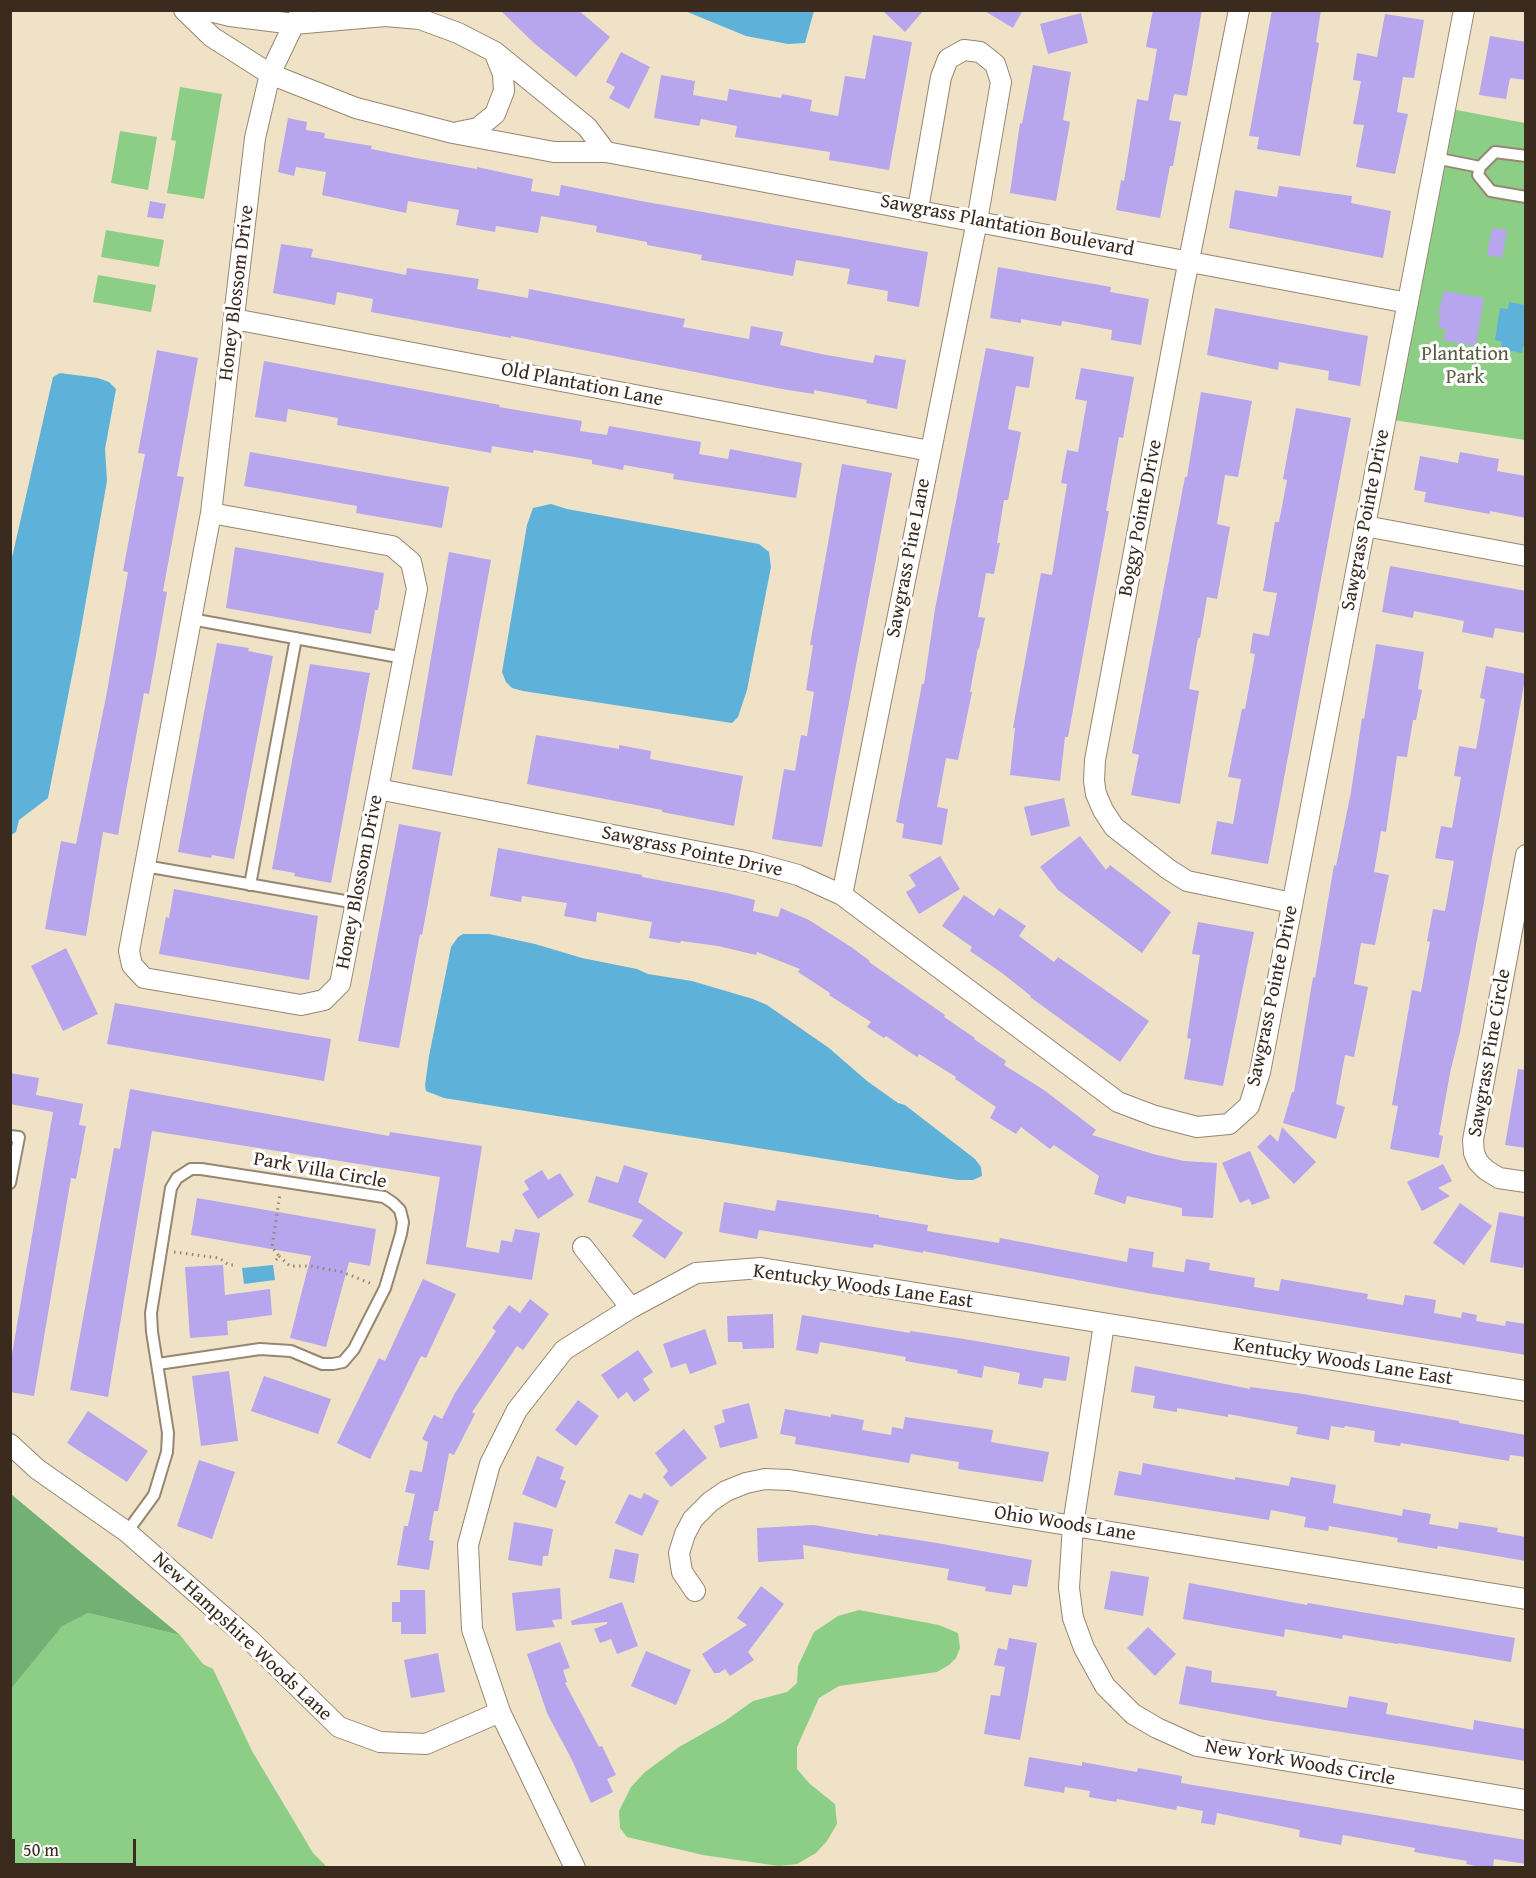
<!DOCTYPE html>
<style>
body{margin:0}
#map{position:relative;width:1536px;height:1878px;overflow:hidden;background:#f0e2c6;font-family:"Gentium Book Plus",serif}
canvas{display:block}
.frame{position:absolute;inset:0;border:12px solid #3b2a1e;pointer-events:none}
.scale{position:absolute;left:12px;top:1839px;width:124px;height:27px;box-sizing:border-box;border:3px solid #3b2a1e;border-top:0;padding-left:8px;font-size:18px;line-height:21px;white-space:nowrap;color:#3b2a1e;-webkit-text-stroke:4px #fff;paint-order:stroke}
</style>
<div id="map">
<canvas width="1536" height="1878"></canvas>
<div class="frame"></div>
<div class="scale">50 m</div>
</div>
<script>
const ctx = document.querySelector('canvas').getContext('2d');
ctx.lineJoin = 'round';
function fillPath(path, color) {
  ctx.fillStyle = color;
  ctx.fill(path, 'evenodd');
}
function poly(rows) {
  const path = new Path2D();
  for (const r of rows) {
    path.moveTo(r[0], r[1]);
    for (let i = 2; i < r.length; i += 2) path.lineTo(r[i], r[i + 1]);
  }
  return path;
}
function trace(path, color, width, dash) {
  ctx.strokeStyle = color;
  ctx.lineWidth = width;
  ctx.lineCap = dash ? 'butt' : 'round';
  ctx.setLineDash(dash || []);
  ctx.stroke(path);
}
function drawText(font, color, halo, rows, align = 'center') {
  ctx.font = font + ' "Gentium Book Plus",serif';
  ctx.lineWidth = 6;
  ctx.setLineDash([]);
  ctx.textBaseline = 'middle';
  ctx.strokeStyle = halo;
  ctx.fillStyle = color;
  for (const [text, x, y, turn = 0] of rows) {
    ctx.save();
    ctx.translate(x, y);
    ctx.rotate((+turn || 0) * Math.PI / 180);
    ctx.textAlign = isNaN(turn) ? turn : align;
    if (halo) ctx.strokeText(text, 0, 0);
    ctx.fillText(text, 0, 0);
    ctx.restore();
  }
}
fillPath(poly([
 [180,87,222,94,204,199,167,193,176,141,171,140],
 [1451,109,1525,123,1525,440,1393,420],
 [120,131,157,137,148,190,111,183],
 [106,230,164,240,159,267,101,257],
 [98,275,156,285,151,312,93,302],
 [859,1610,939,1625,958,1633,960,1648,956,1658,949,1665,937,1672,839,1686,819,1698,797,1747,797,1769,810,1784,835,1804,837,1824,827,1841,816,1853,797,1864,779,1866,703,1855,627,1837,620,1828,619,1811,631,1787,645,1772,679,1747,725,1721,753,1701,787,1692,797,1683,798,1666,814,1632,838,1616],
 [88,1613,180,1635,203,1664,213,1669,252,1751,313,1853,327,1867,11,1868,11,1689,62,1625]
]), '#8dce86');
fillPath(poly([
 [11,1494,180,1635,88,1613,62,1626,11,1689]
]), '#72b173');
fillPath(poly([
 [685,11,814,10,814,11,805,43,788,44,746,36],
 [1509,302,1525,305,1525,346,1523,346,1522,353,1500,349,1502,342,1495,340,1500,308,1508,309],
 [60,373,98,378,109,382,116,389,105,449,107,481,79,640,48,798,19,820,16,832,11,835,11,562,53,377],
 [551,504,567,509,759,544,769,552,771,567,747,690,738,717,732,723,523,691,512,688,506,682,502,672,527,525,533,508],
 [463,934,489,934,535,944,582,958,637,969,648,974,692,981,753,999,767,1005,829,1048,867,1081,898,1103,905,1105,975,1159,981,1167,982,1176,973,1180,958,1180,444,1098,426,1091,425,1085,429,1056,451,947,458,937],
 [273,1265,275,1280,244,1284,242,1268]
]), '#5eb2da');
fillPath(poly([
 [500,10,578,10,610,37,576,77,535,44],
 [882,10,924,10,905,32],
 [983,10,1023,10,1013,28],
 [1153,10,1202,10,1187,96,1174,94,1169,120,1181,122,1173,166,1170,166,1160,218,1116,210,1121,180,1124,181,1137,99,1148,101,1157,49,1146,47],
 [1272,10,1321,10,1316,42,1319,43,1300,156,1257,149,1259,137,1249,136],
 [1081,13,1088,43,1048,54,1040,24],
 [1385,14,1424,20,1414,78,1403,77,1397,112,1408,114,1395,174,1356,167,1364,125,1353,124,1361,81,1353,80,1357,53,1377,57],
 [873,35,912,42,889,170,829,160,830,152,735,137,737,126,701,119,699,126,654,118,661,75,695,81,693,95,727,101,729,89,781,98,782,94,812,100,810,111,838,116,845,76,865,79],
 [1490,36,1526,42,1526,80,1510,78,1506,99,1479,95],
 [621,52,650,67,629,109,609,98,615,87,606,82],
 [1033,65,1071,72,1063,120,1070,122,1056,201,1010,193,1020,123,1022,124],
 [288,118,307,122,306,130,325,133,324,138,372,146,371,149,416,158,477,169,477,167,533,179,531,191,559,196,561,185,641,201,928,252,919,307,887,301,888,291,847,284,850,269,796,260,793,276,701,260,702,255,647,245,647,242,596,232,597,226,541,216,538,233,496,226,495,232,456,225,459,210,408,201,406,213,322,195,326,172,296,167,294,176,278,172],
 [1279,186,1352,196,1351,203,1391,211,1383,258,1229,228,1235,190,1277,197],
 [150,201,166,204,163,219,147,217],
 [1492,228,1507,230,1502,258,1487,255],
 [281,244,313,249,311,257,355,265,406,275,407,268,479,279,477,289,528,298,529,289,685,319,683,327,749,339,751,326,783,332,780,345,821,354,873,363,875,355,906,360,897,409,866,403,867,400,814,390,814,394,782,389,511,336,511,338,371,312,373,299,337,292,335,305,273,293],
 [998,267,1111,287,1110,292,1149,299,1141,345,1111,340,1112,330,1062,321,1061,326,1021,319,1021,323,990,318],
 [1444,291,1484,298,1476,346,1443,340,1446,329,1438,327,1441,315,1438,314],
 [1215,308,1368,336,1360,386,1328,380,1329,371,1279,362,1278,370,1207,355],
 [986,348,1034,357,1029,388,1016,386,1008,429,1021,432,1008,500,1004,500,997,543,1000,543,994,574,986,573,978,617,985,618,979,649,978,648,970,692,972,692,958,760,946,758,937,807,948,809,942,845,902,838,904,824,896,822,922,684,924,684,935,609],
 [157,350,198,358,177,476,184,477,163,591,167,592,149,694,144,693,118,835,103,832,86,936,45,929,61,841,76,844,106,697,128,572,123,571,145,454,138,453],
 [264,361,500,405,499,407,582,421,580,431,607,435,609,426,701,442,699,454,728,459,730,449,802,463,796,498,673,479,674,474,624,465,623,470,592,464,592,460,534,450,533,453,492,446,491,453,337,425,338,418,288,409,286,422,255,417],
 [1081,368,1134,377,1123,438,1119,437,1106,511,1109,511,1068,737,1065,737,1060,781,1010,775,1015,728,1013,728,1041,573,1052,575,1067,484,1061,483,1067,450,1078,452,1087,401,1075,399],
 [1201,392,1252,401,1238,477,1225,475,1217,524,1230,527,1217,599,1207,597,1200,638,1198,638,1189,689,1199,691,1180,804,1131,795,1139,755,1132,753,1185,477,1187,477],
 [1296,408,1351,418,1268,864,1211,854,1217,821,1233,824,1241,779,1228,777,1242,709,1245,709,1255,654,1250,653,1253,633,1269,636,1277,593,1263,591,1275,522,1279,522,1287,480,1283,479],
 [250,452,449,487,442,528,356,513,357,506,244,486],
 [1460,452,1499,459,1497,471,1526,476,1526,518,1490,511,1490,514,1424,502,1426,492,1414,490,1420,456,1458,463],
 [842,464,892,473,822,847,772,839,784,769,795,771,801,735,807,736,814,692,806,690,813,645,810,645],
 [235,547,384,573,378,610,375,610,371,634,226,608],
 [449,552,491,560,452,776,412,769],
 [1390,566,1526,591,1526,633,1495,628,1493,638,1462,632,1464,621,1414,611,1413,618,1382,612],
 [217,643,249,648,248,651,273,656,234,859,212,855,211,858,178,852],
 [1376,644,1424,652,1418,689,1422,690,1416,720,1413,720,1407,757,1397,756,1386,832,1381,831,1374,872,1389,875,1375,945,1361,943,1354,984,1368,987,1354,1057,1345,1055,1336,1104,1345,1107,1336,1139,1283,1123,1292,1092,1294,1092,1313,977,1315,978,1334,865,1336,866,1351,792,1362,718,1364,719],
 [310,664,370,673,331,883,294,876,295,873,272,869],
 [1486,666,1526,674,1460,1032,1450,1073,1439,1135,1443,1136,1439,1158,1390,1149,1398,1106,1392,1105,1412,990,1421,992,1430,942,1427,941,1433,909,1445,911,1454,861,1435,858,1441,826,1452,828,1461,777,1454,776,1459,746,1476,749,1485,699,1480,698],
 [536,735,619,749,619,745,651,751,650,759,743,776,734,826,662,812,662,810,527,784],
 [1064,798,1070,826,1031,836,1024,807],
 [399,824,441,832,422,935,420,934,399,1048,358,1041],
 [1080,836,1106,870,1110,865,1171,912,1142,953,1058,890,1040,867],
 [498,848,642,875,642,877,727,893,755,900,753,911,778,917,781,908,809,920,851,947,870,961,869,962,945,1015,944,1017,975,1038,974,1039,1006,1061,1004,1065,1044,1090,1096,1130,1092,1135,1153,1154,1184,1161,1217,1163,1213,1218,1182,1216,1182,1208,1127,1196,1125,1204,1094,1194,1099,1176,1054,1145,1050,1149,1021,1127,1016,1134,990,1118,996,1107,955,1079,956,1077,919,1054,917,1057,886,1036,884,1038,867,1027,871,1022,829,995,830,993,798,972,800,969,757,952,756,955,718,946,681,941,680,943,649,938,652,922,597,912,596,922,564,916,567,903,522,896,521,902,490,896],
 [940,856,960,889,919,914,906,892,916,886,909,875],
 [174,889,318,916,309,980,159,954,166,917,169,918],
 [964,895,994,916,999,908,1026,926,1019,936,1054,962,1058,957,1149,1021,1120,1062,1030,997,1031,996,1002,973,970,951,972,947,942,926],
 [1198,922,1254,932,1223,1086,1184,1079,1191,1039,1187,1038,1200,955,1192,954],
 [66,948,98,1014,63,1031,31,966],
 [115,1003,331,1039,324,1081,107,1044],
 [1518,1069,1526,1070,1526,1148,1505,1145],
 [10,1073,39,1078,36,1095,83,1104,79,1125,86,1126,76,1179,71,1178,34,1396,10,1392,10,1366,53,1112,10,1104],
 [130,1089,389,1136,390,1132,482,1146,466,1247,499,1253,501,1240,512,1242,515,1229,540,1233,532,1280,426,1264,440,1177,152,1131,108,1397,70,1390,114,1148,120,1149],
 [1282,1127,1316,1162,1294,1184,1257,1147,1270,1134,1278,1142],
 [1250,1151,1270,1198,1252,1205,1249,1199,1240,1203,1222,1163],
 [1443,1164,1452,1181,1438,1188,1450,1196,1422,1211,1407,1182],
 [624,1165,648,1173,638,1202,683,1233,665,1259,632,1236,643,1220,588,1202,596,1176,618,1183],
 [542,1170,548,1180,560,1173,574,1195,538,1219,522,1194,529,1189,524,1181],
 [197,1198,376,1229,370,1266,349,1262,326,1347,290,1338,311,1256,191,1235],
 [777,1200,879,1215,879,1217,928,1225,927,1231,999,1243,1000,1238,1127,1262,1129,1248,1154,1252,1152,1267,1184,1272,1186,1259,1210,1263,1209,1270,1255,1278,1254,1287,1279,1291,1281,1279,1368,1294,1367,1299,1403,1305,1405,1295,1436,1300,1434,1313,1461,1318,1462,1312,1477,1315,1476,1321,1505,1326,1506,1321,1526,1324,1526,1355,1147,1293,923,1251,923,1253,874,1244,873,1248,759,1230,757,1239,719,1232,724,1202,775,1211],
 [1460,1203,1492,1226,1464,1265,1433,1243],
 [1499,1212,1526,1217,1526,1255,1523,1268,1490,1262],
 [223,1265,225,1295,270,1289,272,1315,227,1321,228,1335,190,1338,185,1267],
 [423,1279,456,1294,426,1358,421,1356,370,1459,337,1443,379,1358,385,1361],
 [530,1299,549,1314,523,1350,517,1346,472,1412,475,1414,454,1455,449,1453,438,1511,434,1511,429,1540,434,1541,429,1570,397,1565,404,1526,408,1526,415,1494,405,1492,410,1470,422,1472,428,1442,422,1439,434,1415,442,1419,455,1393,496,1331,492,1328,509,1305,520,1313],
 [773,1314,774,1348,743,1349,742,1342,728,1342,727,1316],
 [802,1315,910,1333,910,1331,964,1339,1070,1357,1066,1381,1044,1378,1042,1388,1018,1384,1020,1373,984,1366,982,1378,957,1373,958,1370,905,1361,906,1357,820,1342,818,1354,796,1350],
 [705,1329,717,1364,690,1374,686,1363,671,1368,663,1344],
 [638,1350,653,1372,643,1379,650,1390,634,1402,627,1392,618,1399,601,1375],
 [1135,1366,1250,1389,1250,1387,1303,1394,1430,1416,1459,1421,1459,1423,1526,1435,1526,1457,1510,1455,1509,1461,1401,1443,1400,1446,1374,1442,1375,1431,1345,1426,1344,1428,1331,1426,1329,1440,1296,1434,1298,1427,1228,1414,1228,1417,1177,1408,1177,1412,1153,1408,1155,1396,1131,1392],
 [229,1371,238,1441,201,1446,192,1376],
 [264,1376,331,1399,318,1434,251,1411],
 [578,1400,599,1416,576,1446,555,1430],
 [749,1403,758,1438,720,1448,714,1426,725,1422,722,1410],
 [785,1409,831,1417,831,1414,864,1420,862,1430,891,1435,892,1427,903,1429,905,1417,993,1430,991,1442,1049,1452,1043,1482,958,1469,959,1462,911,1454,909,1463,795,1444,796,1437,780,1434],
 [88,1411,148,1451,127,1482,67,1443],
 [684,1429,707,1458,671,1487,663,1477,668,1471,655,1453],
 [537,1456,564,1467,560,1479,566,1481,556,1508,522,1494],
 [199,1460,235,1472,212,1539,177,1526],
 [1143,1463,1235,1480,1235,1477,1289,1486,1291,1477,1336,1485,1333,1503,1402,1516,1403,1509,1431,1514,1429,1524,1458,1529,1459,1522,1498,1528,1497,1532,1526,1537,1526,1561,1438,1546,1437,1549,1397,1542,1398,1538,1329,1526,1328,1531,1304,1527,1306,1517,1271,1510,1269,1520,1114,1495,1119,1471,1141,1475],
 [644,1493,659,1501,642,1536,615,1523,629,1494,641,1499],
 [514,1522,553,1529,548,1556,543,1556,542,1566,508,1560],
 [814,1525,878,1536,878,1534,931,1542,1032,1560,1027,1587,1013,1585,1011,1595,985,1591,986,1587,947,1580,949,1569,803,1545,804,1559,758,1562,757,1528],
 [615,1549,639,1554,634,1583,609,1578],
 [1111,1571,1149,1577,1143,1616,1104,1609],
 [1189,1583,1307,1605,1308,1603,1515,1638,1511,1662,1398,1643,1398,1644,1343,1635,1342,1639,1285,1629,1284,1637,1183,1619],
 [761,1586,784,1604,748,1652,754,1660,730,1676,725,1669,719,1673,714,1673,702,1654,747,1625,737,1618],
 [560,1588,562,1619,552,1620,555,1627,516,1631,512,1593],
 [400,1590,425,1590,426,1634,401,1634,401,1622,392,1622,392,1602,400,1602],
 [622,1602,638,1646,617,1654,611,1639,600,1643,594,1629,607,1624,607,1622,572,1625,571,1621],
 [1148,1627,1176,1654,1155,1676,1127,1648],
 [1009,1638,1037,1643,1020,1740,984,1734,991,1695,1000,1696,1005,1667,994,1665,998,1648,1007,1650],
 [560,1642,570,1668,563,1670,567,1682,565,1683,599,1747,602,1746,616,1775,607,1779,613,1792,591,1803,572,1760,547,1713,527,1654],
 [646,1651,691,1670,676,1705,631,1686],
 [438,1653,445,1692,411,1698,404,1660],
 [1186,1666,1212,1671,1211,1682,1277,1691,1276,1696,1347,1708,1349,1696,1388,1703,1386,1714,1442,1724,1473,1730,1474,1720,1526,1729,1526,1761,1271,1721,1179,1704],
 [1029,1757,1082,1766,1082,1762,1137,1772,1138,1768,1182,1776,1181,1783,1526,1840,1526,1864,1494,1859,1493,1868,1485,1868,1466,1864,1467,1861,1414,1852,1415,1848,1343,1835,1341,1845,1299,1837,1300,1830,1217,1813,1215,1825,1201,1823,1203,1811,1177,1806,1176,1810,1117,1799,1116,1802,1089,1797,1090,1791,1065,1787,1064,1793,1024,1786]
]), '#b7a5ed');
const lane = poly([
 [1526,156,1495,152,1480,167,1478,175,1491,191,1526,197],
 [1435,158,1480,167],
 [191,619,404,658],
 [145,866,356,903],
 [250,885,296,638],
 [10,1136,19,1137,10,1183],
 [127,1532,154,1495,167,1452,168,1433,152,1332,151,1313,171,1188,177,1178,191,1169,201,1169,384,1197,393,1203,400,1210,403,1222,401,1234,385,1288,354,1349,343,1362,333,1364,322,1364,291,1351,260,1349,158,1364]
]);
const street = poly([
 [184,10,212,37,270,74,356,108,453,133,554,152,606,152,1408,303],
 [206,10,230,16,294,24,385,16,420,19,458,33,495,52,587,127,606,152],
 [1239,10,1184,285,1095,760,1094,781,1096,794,1103,810,1114,827,1168,869,1187,881,1292,903],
 [458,132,478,128,495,114,504,91,503,74,495,54],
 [234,319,930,451],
 [211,513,392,546,411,562,417,589,340,984,324,1000,301,1005,144,978,132,965,129,951,211,513,255,138,270,74,294,24,303,10],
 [1365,526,1526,556],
 [378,789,751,862,798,875,842,895,1118,1102,1155,1116,1197,1127,1229,1124,1249,1106,1260,1072,1464,10],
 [1526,855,1473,1140,1474,1153,1478,1162,1486,1170,1499,1178,1526,1182],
 [842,895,977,221,1001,82,995,64,980,52,964,50,948,59,941,77,918,209],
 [583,1247,631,1308],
 [1104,1324,1073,1525,1069,1588,1073,1618,1084,1648,1105,1686,1133,1714,1157,1728,1197,1746,1526,1800],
 [10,1444,37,1469,127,1532,250,1640,339,1727,380,1742,426,1744,500,1712],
 [695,1591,682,1572,679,1553,685,1534,693,1519,710,1502,726,1491,746,1483,765,1479,789,1480,1526,1599],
 [575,1868,500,1712,472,1629,468,1545,490,1464,517,1410,564,1350,631,1308,696,1273,761,1268,1526,1391]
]);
trace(lane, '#968672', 14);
trace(street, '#968672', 22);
trace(poly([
 [174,1252,219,1258,229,1265,235,1265],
 [279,1256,290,1266,311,1266,342,1272,372,1284],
 [276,1260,279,1256,272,1247,280,1194]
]), '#968672', 3, [1.5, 4.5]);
trace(lane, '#fff', 10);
trace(street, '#fff', 20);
drawText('20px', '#3b2a1e', '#fff', [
 ["Sawgrass Plantation Boulevard",1007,226,11],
 ["Honey Blossom Drive",237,293,-83],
 ["Old Plantation Lane",582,385,11],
 ["Boggy Pointe Drive",1141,518,-79],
 ["Sawgrass Pointe Drive",1366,520,-79],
 ["Sawgrass Pine Lane",909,558,-79],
 ["Sawgrass Pointe Drive",692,852,12],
 ["Honey Blossom Drive",360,882,-79],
 ["Sawgrass Pointe Drive",1273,996,-78],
 ["Sawgrass Pine Circle",1490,1053,-80],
 ["Park Villa Circle",320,1171,10],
 ["Kentucky Woods Lane East",863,1287,8],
 ["Kentucky Woods Lane East",1343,1362,9],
 ["Ohio Woods Lane",1065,1524,9],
 ["New Hampshire Woods Lane",242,1637,43],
 ["New York Woods Circle",1300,1763,10]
]);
drawText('20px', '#545b3d', '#fff', [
 ["Plantation",1465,355],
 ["Park",1465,378]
]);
</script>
